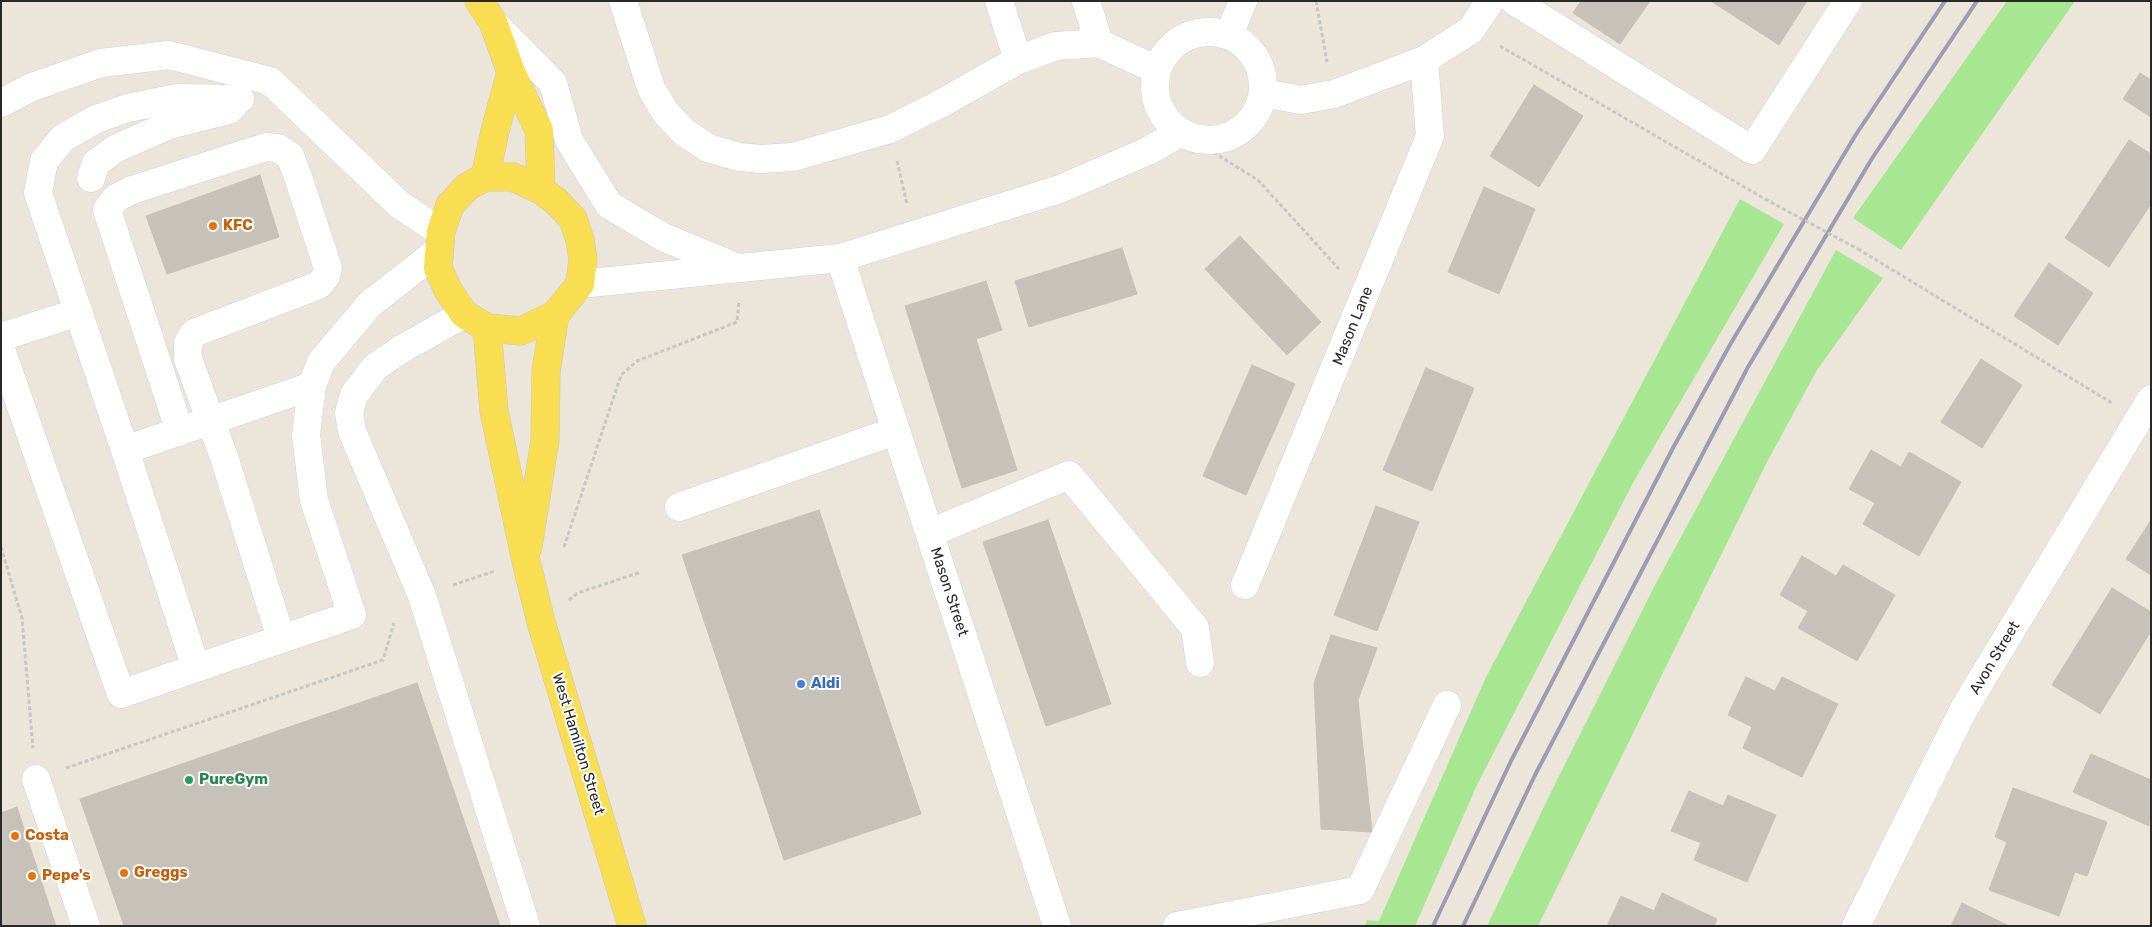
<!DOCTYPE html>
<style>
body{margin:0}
#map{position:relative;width:2152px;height:927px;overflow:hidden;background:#ece5d9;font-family:Rubik,sans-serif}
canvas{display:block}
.frame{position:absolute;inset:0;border:2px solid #282828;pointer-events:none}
</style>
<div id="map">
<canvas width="2152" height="927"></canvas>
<div class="frame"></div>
</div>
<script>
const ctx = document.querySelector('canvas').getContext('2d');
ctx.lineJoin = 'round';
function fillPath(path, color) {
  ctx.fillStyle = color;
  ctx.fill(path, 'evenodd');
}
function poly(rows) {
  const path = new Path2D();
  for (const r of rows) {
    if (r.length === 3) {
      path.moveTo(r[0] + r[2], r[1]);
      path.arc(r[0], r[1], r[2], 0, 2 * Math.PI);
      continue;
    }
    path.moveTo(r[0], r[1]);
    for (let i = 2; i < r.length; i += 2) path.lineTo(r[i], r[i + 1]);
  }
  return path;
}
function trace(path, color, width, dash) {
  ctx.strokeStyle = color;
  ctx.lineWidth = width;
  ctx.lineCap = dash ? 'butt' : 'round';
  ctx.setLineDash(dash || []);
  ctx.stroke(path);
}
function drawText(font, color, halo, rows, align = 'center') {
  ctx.font = font + ' Rubik,sans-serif';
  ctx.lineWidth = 4;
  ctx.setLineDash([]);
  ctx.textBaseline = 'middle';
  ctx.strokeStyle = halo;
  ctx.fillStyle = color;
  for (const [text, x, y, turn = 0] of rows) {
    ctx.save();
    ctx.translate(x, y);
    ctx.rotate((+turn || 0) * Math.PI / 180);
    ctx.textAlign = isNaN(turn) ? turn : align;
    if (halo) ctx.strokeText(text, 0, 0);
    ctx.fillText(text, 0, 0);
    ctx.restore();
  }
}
fillPath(poly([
 [2007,1,2075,1,1901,250,1853,218],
 [1740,199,1784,224,1634,481,1477,785,1415,926,1365,926,1367,920,1379,921,1486,677],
 [1836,250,1883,278,1817,370,1766,464,1538,926,1487,926,1553,788,1655,585]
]), '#a8e791');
const building = poly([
 [1581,1,1650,1,1620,44,1573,13,1581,1],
 [1711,1,1807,1,1779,45,1711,1],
 [2140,73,2151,80,2151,117,2123,99,2140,73],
 [1534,85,1583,116,1539,187,1490,156,1534,85],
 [2129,140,2151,154,2151,204,2109,267,2065,238,2129,140],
 [260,175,279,237,167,274,146,216,260,175],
 [1484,187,1535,209,1499,294,1448,272,1484,187],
 [1240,236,1321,322,1287,355,1205,269,1240,236],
 [1122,248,1137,294,1029,327,1015,281,1122,248],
 [2049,263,2093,293,2058,345,2014,316,2049,263],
 [986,281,1002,330,976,339,1017,470,962,488,905,306,986,281],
 [1981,359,2022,385,1982,448,1941,422,1981,359],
 [1252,365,1295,384,1246,495,1203,476,1252,365],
 [1426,368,1474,388,1432,491,1383,470,1426,368],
 [1871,450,1901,467,1909,452,1961,482,1919,556,1863,524,1875,503,1849,489,1871,450],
 [1376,506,1419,522,1377,631,1334,615,1376,506],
 [819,510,921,814,784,860,682,555,819,510],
 [1048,520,1111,704,1046,726,983,542,1048,520],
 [2151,520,2151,575,2126,559,2151,520],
 [1802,556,1836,576,1843,565,1895,595,1857,661,1798,628,1808,611,1780,595,1802,556],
 [2112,588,2151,612,2151,631,2100,714,2052,685,2112,588],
 [1331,635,1377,648,1358,700,1372,832,1321,829,1314,683,1331,635],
 [1746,677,1775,691,1782,677,1838,704,1802,777,1743,748,1752,727,1728,715,1746,677],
 [417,683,500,926,124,926,80,799,417,683],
 [2091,754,2151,780,2149,826,2073,792,2091,754],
 [2013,788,2107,822,2087,876,2075,872,2059,916,1989,890,2007,842,1995,837,2013,788],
 [1689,791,1723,806,1728,795,1776,815,1747,882,1694,860,1701,843,1671,831,1689,791],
 [17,807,56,926,1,926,1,813,17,807],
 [1662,893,1717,919,1714,926,1607,926,1621,896,1654,911,1662,893],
 [1962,903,2009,926,1951,926,1962,903]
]);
fillPath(building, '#c7c2b9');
trace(building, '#c7c1b3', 1);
const minor = poly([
 [623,1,651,88,665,112,684,132,708,148,739,157,761,159,793,157,890,129,940,104,1018,60,1056,46,1099,43,1157,70],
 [999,1,1018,60],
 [1086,1,1099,43],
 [1514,1,1752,150,1848,1],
 [493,22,553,83,569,140,609,205,663,237,738,268],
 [1209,86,54],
 [1229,35,1243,1],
 [1263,93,1301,100,1334,94,1424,60,1471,30,1490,1],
 [240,99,177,98,128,108,96,119,63,138,44,161,38,193,125,450,196,668,352,615,314,500,306,435,312,386,321,362,370,304,439,250],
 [1,103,32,87,101,63,169,55,270,81,400,205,441,232],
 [91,178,96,163,115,149,169,125,229,110,234,105],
 [840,258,1057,926],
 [580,284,840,258,1060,189,1148,151,1181,132],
 [464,314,400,350,375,367,354,395,349,413,352,431,422,596,526,926],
 [1,337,79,312],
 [1,349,121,694,196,668],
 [180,432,107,210,116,198,132,190,266,147,278,148,290,156,297,174,328,268,326,276,319,285,194,333,188,343,188,359,224,457,281,638],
 [125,450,312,386],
 [679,507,895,431],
 [930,533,1069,475,1195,628,1200,663],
 [1245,585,1430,136,1424,60],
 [36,779,86,926],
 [1177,926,1360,890,1447,705],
 [1856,926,1965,707,2151,399]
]);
const major = poly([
 [479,1,493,22,511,72,539,130,541,190],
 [485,177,513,177,541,190,556,201,573,219,580,240,583,259,580,284,555,315,521,331,487,328,464,314,448,290,438,268,441,232,450,205,467,187,485,177],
 [485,177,495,131,511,72],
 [487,328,494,411,526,561,541,622,632,926],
 [528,547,545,440,546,370,555,315]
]);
trace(minor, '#ced0e3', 29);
trace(major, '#c7c7c7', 29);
trace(poly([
 [1316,1,1327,62],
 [1500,46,1765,199],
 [1208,149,1258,180,1339,269],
 [897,161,907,204],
 [1858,249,2112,403],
 [1,547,22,618,33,748],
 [564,547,621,375,637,361,737,322,739,300],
 [453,585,495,571],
 [569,600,578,593,641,572],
 [66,768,383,660,394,623]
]), '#c7c7c7', 3, [4, 2.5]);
trace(minor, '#fff', 28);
trace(major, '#f9de51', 28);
trace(poly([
 [1433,926,1511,761,1673,448,1731,343,1855,136,1945,1],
 [1463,926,1535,775,1748,367,1871,160,1977,1]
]), '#9b9db4', 4);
trace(poly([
 [1765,199,1858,249]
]), '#c7c7c7', 3, [4, 2.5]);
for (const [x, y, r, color] of [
 [213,226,5,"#e8710a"],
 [801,684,5,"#3f7fe0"],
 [189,780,5,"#2e9e5b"],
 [15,836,5,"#e8710a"],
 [124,873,5,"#e8710a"],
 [32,876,5,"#e8710a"]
]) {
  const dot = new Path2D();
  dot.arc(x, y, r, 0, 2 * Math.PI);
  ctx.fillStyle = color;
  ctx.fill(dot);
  trace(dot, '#fff', 2);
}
drawText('bold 15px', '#c56008', '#fff', [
 ["KFC",223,226],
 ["Costa",25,836],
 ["Greggs",134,873],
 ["Pepe's",42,876]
], 'left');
drawText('15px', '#282828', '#fff', [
 ["Mason Lane",1353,326,-68],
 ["Mason Street",949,592,72],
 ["Avon Street",1995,658,-59],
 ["West Hamilton Street",578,744,73]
]);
drawText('bold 15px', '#366cbe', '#fff', [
 ["Aldi",811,684]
], 'left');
drawText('bold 15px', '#27864d', '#fff', [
 ["PureGym",199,780]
], 'left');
</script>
